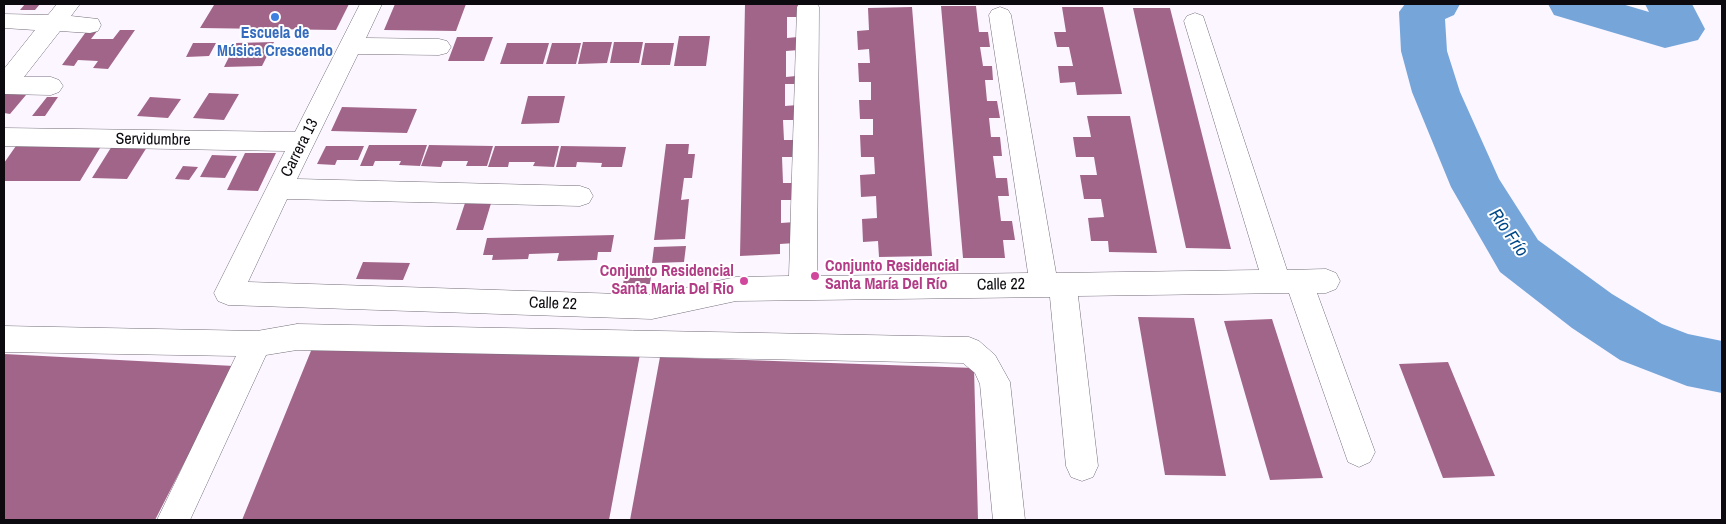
<!DOCTYPE html>
<meta charset="utf-8">
<style>
body{margin:0}
#map{position:relative;width:1726px;height:524px;overflow:hidden;background:#fbf6ff;font-family:"Archivo Narrow",sans-serif}
canvas{display:block}
.frame{position:absolute;inset:0;border:5px solid #0d0a0f;pointer-events:none}
</style>
<div id="map">
<canvas width="1726" height="524"></canvas>
<div class="frame"></div>
</div>
<script>
const ctx = document.querySelector('canvas').getContext('2d');
ctx.lineJoin = 'round';
function poly(rows) {
  const path = new Path2D();
  for (const r of rows) {
    path.moveTo(r[0], r[1]);
    for (let i = 2; i < r.length; i += 2) path.lineTo(r[i], r[i + 1]);
  }
  return path;
}
function fillPath(path, color) {
  ctx.fillStyle = color;
  ctx.fill(path, 'evenodd');
}
function trace(path, color, width, dash) {
  ctx.strokeStyle = color;
  ctx.lineWidth = width;
  ctx.lineCap = dash ? 'butt' : 'round';
  ctx.setLineDash(dash || []);
  ctx.stroke(path);
}
function drawText(font, color, halo, rows, align = 'center') {
  ctx.font = font + ' "Archivo Narrow",sans-serif';
  ctx.lineWidth = 4;
  ctx.setLineDash([]);
  ctx.textBaseline = 'middle';
  ctx.strokeStyle = halo;
  ctx.fillStyle = color;
  for (const [text, x, y, turn = 0] of rows) {
    ctx.save();
    ctx.translate(x, y);
    ctx.rotate((+turn || 0) * Math.PI / 180);
    ctx.textAlign = isNaN(turn) ? turn : align;
    if (halo) ctx.strokeText(text, 0, 0);
    ctx.fillText(text, 0, 0);
    ctx.restore();
  }
}
fillPath(poly([
 [1405,4,1460,4,1454,15,1445,19,1447,51,1460,92,1499,179,1538,240,1612,294,1662,324,1688,334,1722,341,1722,393,1687,386,1620,360,1572,328,1500,272,1451,187,1412,92,1401,51,1399,12,1405,4],
 [1548,4,1622,4,1649,12,1645,4,1692,4,1705,29,1698,40,1665,48,1554,15,1548,4]
]), '#76a5da');
fillPath(poly([
 [25,4,40,4,35,10,20,10],
 [226,4,349,4,336,30,200,28,214,5],
 [395,4,466,4,456,31,384,30],
 [745,4,798,4,798,17,787,17,787,38,798,37,799,50,786,51,786,77,796,76,796,84,785,84,785,106,798,105,798,120,783,120,784,140,795,140,795,157,782,157,783,183,794,183,795,200,781,200,781,223,795,222,795,243,780,244,780,254,740,256],
 [941,6,976,6,979,32,988,32,990,47,980,47,983,66,992,66,993,80,985,80,987,101,997,101,1000,118,989,118,991,137,1000,137,1002,156,993,156,996,178,1007,178,1009,196,998,196,1001,221,1012,221,1015,240,1003,240,1005,258,963,258],
 [912,7,932,256,879,257,878,241,863,242,862,219,877,218,876,196,861,197,860,175,875,174,874,157,861,157,860,135,873,135,873,119,860,119,859,100,871,100,871,82,859,82,858,63,870,63,869,49,858,50,857,31,869,30,868,8],
 [1062,7,1103,7,1122,94,1077,95,1075,82,1060,83,1058,66,1073,66,1069,47,1057,47,1054,32,1066,32],
 [1133,8,1170,8,1231,249,1186,248],
 [88,29,98,30,91,39,113,39,120,30,135,30,108,69,93,68,98,61,78,60,74,66,62,65],
 [679,36,710,36,706,66,674,66],
 [457,37,493,37,484,61,448,61],
 [274,42,262,66,224,67,236,43],
 [583,42,612,42,607,63,578,64],
 [614,42,643,42,639,63,610,63],
 [193,43,216,43,209,56,186,57],
 [507,43,549,43,543,64,500,64],
 [552,43,581,43,576,64,546,64],
 [645,43,674,43,670,65,641,65],
 [4,93,26,95,10,114,4,113],
 [209,93,239,94,224,120,193,118],
 [528,96,565,96,559,123,521,124],
 [47,97,58,97,45,116,32,116],
 [150,97,181,99,168,118,137,116],
 [342,107,417,109,407,133,331,131],
 [1087,116,1130,116,1157,253,1109,252,1108,241,1091,241,1088,218,1104,217,1101,199,1084,199,1080,175,1097,175,1094,157,1076,157,1073,137,1091,137],
 [18,143,103,143,80,181,4,181,4,163],
 [666,144,689,144,688,154,695,154,692,178,684,178,681,200,689,199,685,239,654,240],
 [369,145,427,145,420,166,399,165,401,161,375,161,373,166,360,166],
 [429,145,493,146,487,166,466,166,468,161,443,161,441,167,421,166],
 [112,146,147,147,127,179,92,178],
 [326,146,364,146,358,160,337,160,335,165,317,164],
 [495,146,559,146,554,167,533,166,535,162,509,162,508,167,488,167],
 [561,146,626,147,622,167,601,167,602,163,577,162,576,167,556,167],
 [245,153,276,153,258,191,227,190],
 [212,155,237,156,225,178,200,177],
 [183,166,198,167,189,180,175,179],
 [466,200,492,200,483,230,456,230],
 [614,235,611,252,598,252,597,260,557,261,559,253,529,254,528,259,492,260,493,255,483,255,487,238],
 [686,246,684,262,652,263,654,247],
 [363,262,410,263,403,280,356,279],
 [626,269,652,269,650,284,623,284],
 [1138,317,1194,318,1226,476,1165,475],
 [1272,319,1323,478,1270,480,1224,321],
 [315,341,641,349,609,520,242,520],
 [4,354,234,366,155,520,4,520],
 [660,357,974,368,978,520,630,520],
 [1448,362,1495,476,1443,478,1399,364]
]), '#a2658a');
const street = poly([
 [57,4,80,4,71,16,98,19,101,25,98,31,90,33,60,31,24,77,51,77,59,80,63,86,59,92,51,95,4,94,4,69,35,30,4,28,4,14,48,15,57,4],
 [360,4,382,4,366,38,439,39,447,41,451,47,447,53,439,55,358,54,297,179,580,186,589,189,593,196,589,203,580,206,287,199,248,282,652,295,736,277,789,276,797,7,799,4,817,4,819,7,817,276,1028,273,989,15,992,10,1000,7,1008,10,1011,15,1056,273,1259,270,1184,21,1187,16,1195,13,1203,16,1287,270,1326,269,1336,273,1340,281,1336,289,1326,293,1317,293,1375,452,1370,462,1359,467,1348,462,1289,293,1078,296,1098,466,1093,477,1082,481,1071,477,1066,466,1050,297,736,301,652,319,228,305,218,301,214,293,285,151,4,146,4,128,295,132,360,4],
 [297,324,969,337,979,341,995,355,1010,382,1025,520,993,520,980,384,975,373,963,363,297,350,266,355,190,520,157,520,236,356,4,352,4,326,257,331,297,324]
]);
trace(street, '#756d7a', 1);
fillPath(street, '#fff');
for (const [x, y, r, color] of [
 [275,17,5,"#3f7fe0"],
 [815,276,5,"#d1479c"],
 [744,281,5,"#d1479c"]
]) {
  const dot = new Path2D();
  dot.arc(x, y, r, 0, 2 * Math.PI);
  ctx.fillStyle = color;
  ctx.fill(dot);
  trace(dot, '#fff', 2);
}
drawText('bold 16px', '#366cbe', '#fff', [
 ["Escuela de",275,34],
 ["Música Crescendo",275,52]
]);
drawText('16px', '#0d0a0f', '#fff', [
 ["Servidumbre",153,140,1],
 ["Carrera 13",300,148,-63],
 ["Calle 22",1001,285,-1],
 ["Calle 22",553,304,2]
]);
drawText('bold 16px', '#b23c85', '#fff', [
 ["Conjunto Residencial",825,267],
 ["Santa María Del Río",825,285],
 ["Conjunto Residencial",734,272,"right"],
 ["Santa Maria Del Rio",734,290,"right"]
], 'left');
drawText('italic 18px', '#004988', '#fff', [
 ["Río Frío",1508,233,55]
]);
</script>
